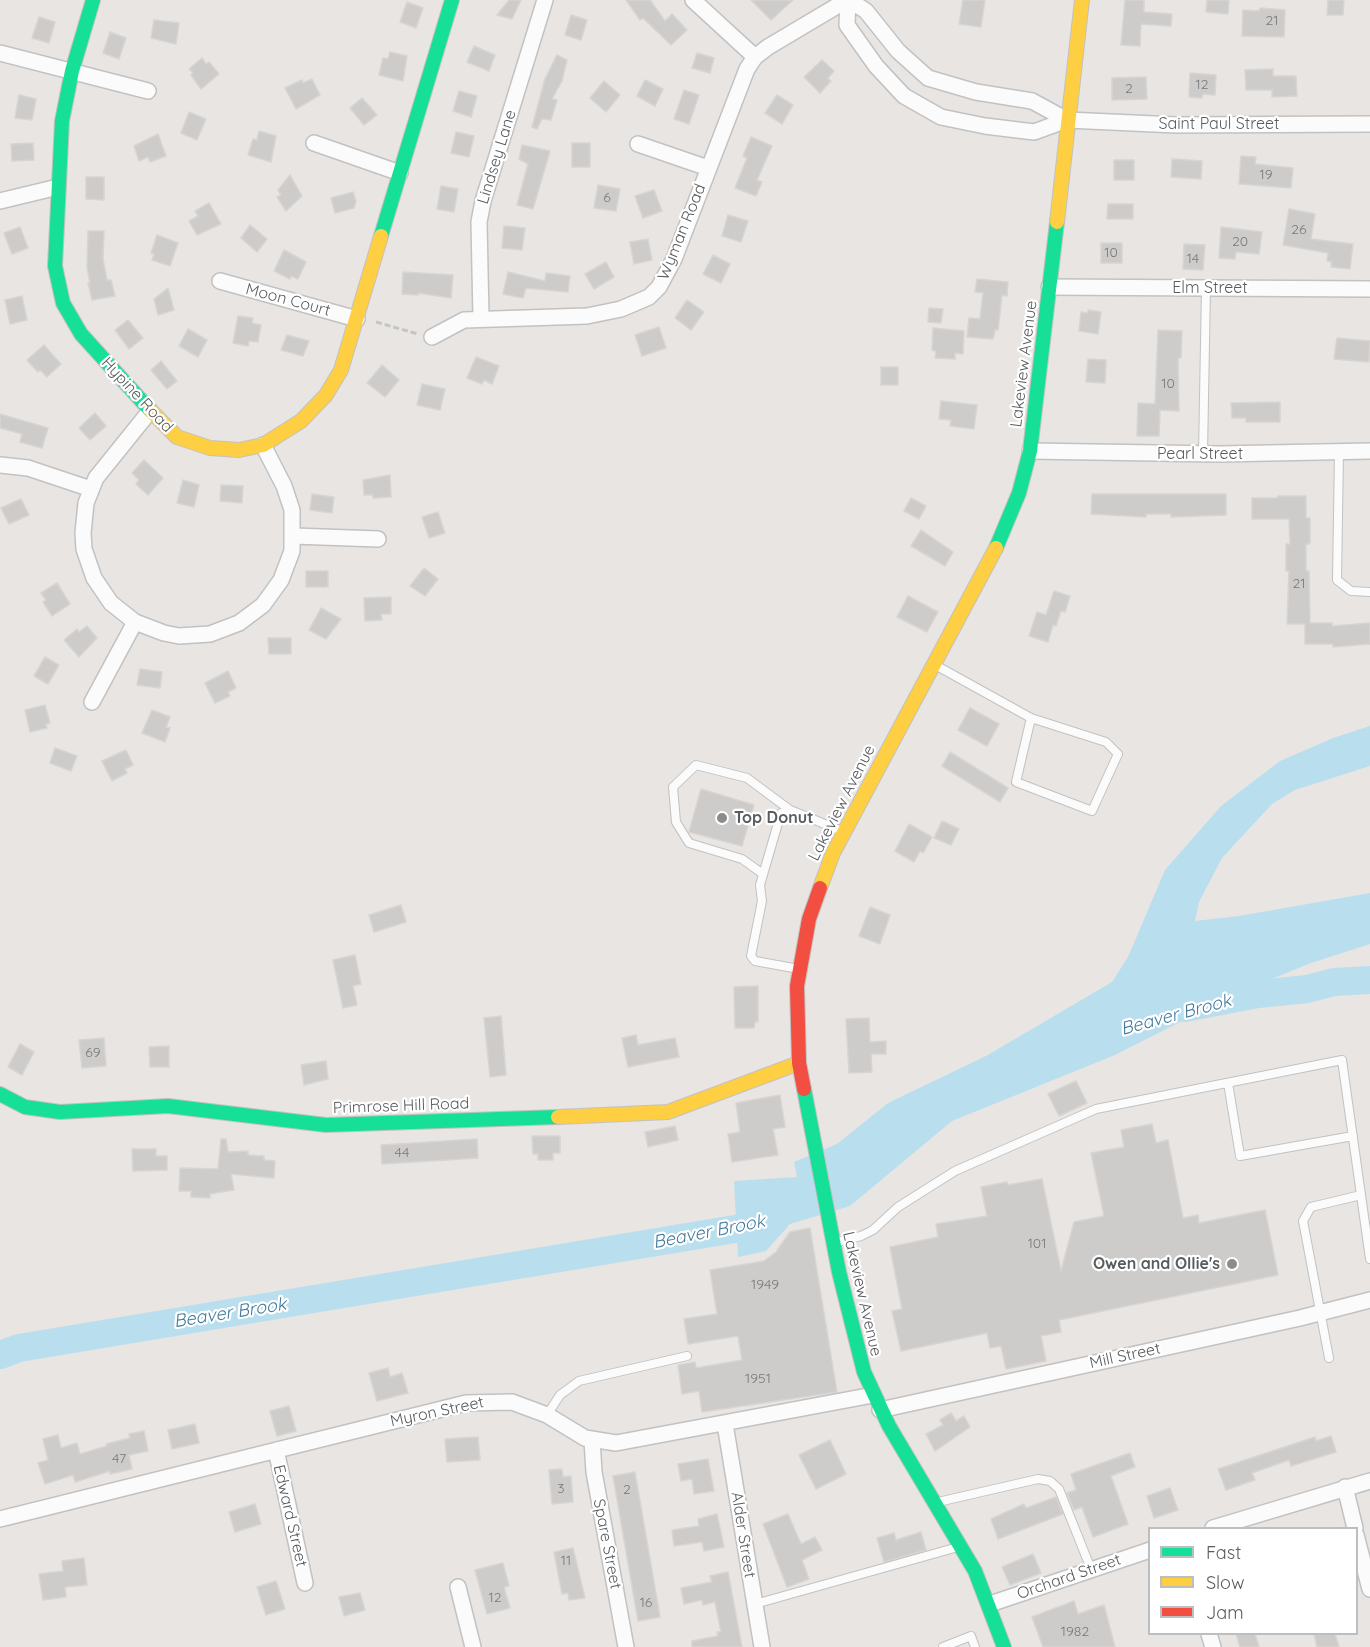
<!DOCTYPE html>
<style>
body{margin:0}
#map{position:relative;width:1370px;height:1647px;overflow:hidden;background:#e8e5e2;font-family:Quicksand,sans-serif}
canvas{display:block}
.legend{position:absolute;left:1148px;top:1527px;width:210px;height:108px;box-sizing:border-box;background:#fff;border:2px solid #bdbebf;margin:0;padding:8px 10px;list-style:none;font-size:18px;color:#595c5f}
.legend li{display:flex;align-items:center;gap:12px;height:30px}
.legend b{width:30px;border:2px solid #bdbebf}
</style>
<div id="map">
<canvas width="1370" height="1647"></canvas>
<ul class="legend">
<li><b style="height:8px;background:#16e098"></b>Fast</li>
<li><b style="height:8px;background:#ffcf43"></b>Slow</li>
<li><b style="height:8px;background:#f24e42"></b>Jam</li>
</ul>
</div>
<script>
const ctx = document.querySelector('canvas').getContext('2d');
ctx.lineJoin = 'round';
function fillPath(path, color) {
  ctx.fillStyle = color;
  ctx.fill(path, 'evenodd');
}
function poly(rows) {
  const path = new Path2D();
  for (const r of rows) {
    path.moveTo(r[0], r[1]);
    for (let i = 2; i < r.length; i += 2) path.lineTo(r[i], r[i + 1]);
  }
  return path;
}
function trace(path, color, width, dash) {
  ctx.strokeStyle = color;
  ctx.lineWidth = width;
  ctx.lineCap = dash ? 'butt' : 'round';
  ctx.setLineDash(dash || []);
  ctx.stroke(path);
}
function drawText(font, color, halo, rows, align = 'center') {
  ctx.font = font + ' Quicksand,sans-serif';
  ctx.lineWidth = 4.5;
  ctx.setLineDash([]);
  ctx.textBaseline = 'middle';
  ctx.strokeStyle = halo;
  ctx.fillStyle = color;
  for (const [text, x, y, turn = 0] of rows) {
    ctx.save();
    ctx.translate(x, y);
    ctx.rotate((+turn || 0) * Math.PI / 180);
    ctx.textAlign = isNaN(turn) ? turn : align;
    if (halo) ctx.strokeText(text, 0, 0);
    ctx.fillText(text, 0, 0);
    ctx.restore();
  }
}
fillPath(poly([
 [1370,726,1370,766,1295,790,1272,804,1222,858,1199,902,1195,921,1239,916,1370,893,1370,944,1311,963,1237,993,1115,1055,952,1121,850,1206,790,1224,766,1251,738,1257,734,1181,797,1177,794,1162,837,1144,888,1103,986,1056,1112,982,1128,957,1165,870,1221,806,1280,761,1333,738]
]), '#b9dfef');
trace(poly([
 [1185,1008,1258,994,1307,989,1334,982,1370,980],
 [0,1355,19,1348,735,1229,775,1220]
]), '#b9dfef', 28);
const building = poly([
 [509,0,521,0,512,19,497,15,509,0],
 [626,0,650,0,665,21,672,14,687,30,671,45,643,18,640,20,626,0],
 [751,0,793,0,771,20,751,0],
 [963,0,985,0,981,27,959,24,963,0],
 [1125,0,1144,0,1144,12,1172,14,1171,26,1141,24,1140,46,1121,45,1125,0],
 [1207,0,1229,0,1228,14,1206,12,1207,0],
 [1328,0,1344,0,1343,15,1327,15,1328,0],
 [407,2,423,8,416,28,400,22,407,2],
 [1260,8,1285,10,1284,37,1242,36,1243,10,1259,11,1260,8],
 [571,15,587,20,581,40,565,35,571,15],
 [39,17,55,22,49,43,32,38,39,17],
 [154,20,179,23,176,44,151,38,154,20],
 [110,32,126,38,119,59,103,53,110,32],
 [474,46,495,55,489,71,467,62,474,46],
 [390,52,407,56,403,81,379,75,383,58,388,59,390,52],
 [697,53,714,58,710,73,692,68,697,53],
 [557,55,567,60,562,81,552,99,557,100,551,120,542,119,537,129,532,127,545,79,557,55],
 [202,58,206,64,209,62,219,74,201,89,191,75,193,73,189,69,202,58],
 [822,60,834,71,828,78,831,81,820,93,804,77,822,60],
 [1273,69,1273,76,1296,76,1297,96,1272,97,1272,90,1246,90,1245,70,1273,69],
 [1190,73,1216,75,1215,95,1203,94,1202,98,1189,97,1190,73],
 [1146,77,1147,99,1112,100,1112,78,1146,77],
 [312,79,320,95,296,109,285,88,302,80,303,83,312,79],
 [645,80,663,89,655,106,637,96,645,80],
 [604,81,620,95,606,112,590,98,604,81],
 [684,90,699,95,689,124,674,119,684,90],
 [459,91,477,96,471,117,453,111,459,91],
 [19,95,36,99,32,120,15,118,19,95],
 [777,95,793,105,782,124,765,113,777,95],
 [362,98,377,115,364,125,350,108,362,98],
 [189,112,206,119,197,140,181,133,189,112],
 [259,131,276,136,271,162,248,155,253,139,257,140,259,131],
 [456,132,474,136,469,157,451,153,456,132],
 [158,134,166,156,150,162,148,157,139,161,134,146,158,134],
 [751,137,772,146,757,180,762,182,756,196,735,188,747,158,743,156,751,137],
 [33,143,34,160,12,161,11,144,33,143],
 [572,143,590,143,590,167,572,167,572,143],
 [522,145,550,151,533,209,517,205,528,164,519,159,522,145],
 [1241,156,1256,157,1255,164,1293,168,1291,188,1239,184,1241,156],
 [1172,159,1202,161,1201,179,1171,177,1172,159],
 [1114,160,1134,160,1134,180,1114,180,1114,160],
 [290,175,302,196,286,211,277,197,281,195,278,190,290,175],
 [86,177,104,177,104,200,86,199,86,177],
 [598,185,620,189,616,211,594,208,598,185],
 [441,186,458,189,454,212,437,209,441,186],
 [654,190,662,211,643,218,635,196,654,190],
 [353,192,356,201,354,208,335,213,331,198,353,192],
 [209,203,221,224,197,235,189,221,198,216,195,211,209,203],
 [1108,204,1133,204,1133,219,1107,219,1108,204],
 [1289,209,1315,214,1311,239,1353,244,1350,269,1331,267,1332,262,1327,261,1328,253,1283,245,1289,209],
 [728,215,748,221,741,242,722,236,728,215],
 [250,225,267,239,257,252,241,238,250,225],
 [504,226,525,228,522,250,502,248,504,226],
 [20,227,28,248,12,254,4,233,20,227],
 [1221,227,1262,232,1259,254,1236,252,1235,259,1219,258,1221,227],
 [88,231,104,231,103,259,107,280,111,280,115,296,92,300,88,283,90,283,87,267,88,231],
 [157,235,178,243,170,266,152,260,154,254,151,253,157,235],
 [648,239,652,260,634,264,630,242,648,239],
 [1101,243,1122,243,1122,263,1101,263,1101,243],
 [1184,244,1205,245,1203,270,1183,269,1184,244],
 [284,250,306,262,298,279,291,276,290,279,274,271,284,250],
 [713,255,730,264,721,283,703,274,713,255],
 [606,262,614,277,594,289,585,274,606,262],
 [403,272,453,275,451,298,418,293,418,295,402,294,403,272],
 [508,272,545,281,546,273,570,276,568,292,526,288,523,298,503,294,508,272],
 [977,279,1008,282,1007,296,1002,295,998,330,995,330,993,339,967,337,969,318,980,319,983,293,975,292,977,279],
 [168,288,174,310,158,315,154,299,168,288],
 [22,296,27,320,10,324,5,300,22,296],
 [687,300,704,312,691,330,675,318,687,300],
 [929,308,943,309,941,323,928,322,929,308],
 [1088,310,1101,312,1098,334,1079,331,1081,312,1088,313,1088,310],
 [238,316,253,318,252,323,261,325,258,342,249,341,248,346,233,343,238,316],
 [128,320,143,338,129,349,115,330,128,320],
 [659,327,666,348,642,356,635,335,659,327],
 [933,328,964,331,963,354,955,353,955,359,935,358,936,351,932,350,933,328],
 [188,329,207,340,198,357,179,346,188,329],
 [1158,330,1182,331,1181,358,1178,358,1179,411,1160,410,1159,436,1137,436,1138,403,1155,404,1158,330],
 [287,335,309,341,303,356,281,350,287,335],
 [1337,338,1370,341,1369,362,1334,359,1337,338],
 [44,345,61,364,47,377,40,370,38,372,27,360,44,345],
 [476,357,499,366,492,384,484,380,482,384,467,378,476,357],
 [1088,359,1106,360,1105,383,1086,382,1088,359],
 [161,361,177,381,167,389,151,370,161,361],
 [382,365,399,380,385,397,367,383,382,365],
 [881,367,898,367,898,385,881,385,881,367],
 [422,384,445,389,440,410,417,405,422,384],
 [941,401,977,405,974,429,950,426,951,420,939,419,941,401],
 [1280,402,1280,422,1246,422,1246,418,1232,418,1231,403,1280,402],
 [95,413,106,426,90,440,79,428,95,413],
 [0,414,48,428,42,448,20,442,22,434,0,428,0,414],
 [144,460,163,478,148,495,136,484,139,480,132,473,144,460],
 [390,475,391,497,373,498,373,495,364,495,363,480,390,475],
 [183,480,199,485,194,507,177,503,183,480],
 [221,485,243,486,242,503,220,501,221,485],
 [312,494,334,497,332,513,310,510,312,494],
 [1092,494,1226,494,1226,515,1171,517,1171,514,1146,514,1146,517,1091,514,1092,494],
 [1278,496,1306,496,1306,518,1310,518,1310,544,1306,544,1306,571,1309,571,1310,623,1332,623,1332,626,1370,623,1370,644,1333,647,1333,644,1305,644,1305,624,1287,624,1289,571,1286,571,1286,544,1290,544,1289,519,1252,519,1252,498,1278,498,1278,496],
 [911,498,926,506,919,519,904,511,911,498],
 [21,499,29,515,9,524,1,508,21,499],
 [438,512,445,533,429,538,422,517,438,512],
 [921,530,953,552,945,566,911,546,921,530],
 [424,568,438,579,425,596,410,586,424,568],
 [306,571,328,571,328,587,306,587,306,571],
 [57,583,70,604,52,616,43,602,46,600,41,593,57,583],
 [1054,591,1070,596,1065,612,1061,611,1056,626,1053,625,1048,642,1029,636,1037,612,1046,615,1054,591],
 [908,596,938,612,927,632,897,617,908,596],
 [391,597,391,614,381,614,382,620,365,621,364,598,391,597],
 [321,608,341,619,326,639,309,630,321,608],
 [87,626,97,638,79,657,64,640,77,629,79,632,87,626],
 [268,638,291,638,291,654,269,654,268,638],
 [45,657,59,665,48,684,34,676,45,657],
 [140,669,162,672,160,688,137,685,140,669],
 [228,671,236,688,228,692,230,696,215,703,205,683,228,671],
 [45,705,50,723,46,724,47,728,30,732,25,710,45,705],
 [970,708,999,724,987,746,958,730,970,708],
 [152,710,170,717,166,727,170,728,165,742,142,733,152,710],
 [55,748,77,756,71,771,50,763,55,748],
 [126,750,133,765,125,769,127,773,112,781,102,761,126,750],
 [950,752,1008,788,1000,802,942,766,950,752],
 [701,789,754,805,742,846,689,832,701,789],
 [942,821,959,829,951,845,934,838,942,821],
 [909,824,932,837,923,853,920,851,914,862,895,851,909,824],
 [401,905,406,922,374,932,369,915,401,905],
 [870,907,890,915,880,944,859,936,870,907],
 [355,955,361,984,353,986,357,1005,343,1008,333,960,355,955],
 [758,986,758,1022,755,1022,754,1028,735,1028,734,987,758,986],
 [501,1016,506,1075,490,1077,484,1018,501,1016],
 [869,1018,870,1042,886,1041,886,1054,871,1054,872,1072,849,1073,846,1019,869,1018],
 [636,1035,638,1045,675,1038,679,1057,628,1067,622,1038,636,1035],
 [104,1038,106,1066,82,1068,79,1040,104,1038],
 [20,1044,34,1052,22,1075,8,1067,20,1044],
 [169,1046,169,1067,150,1067,149,1047,169,1046],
 [326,1061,328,1079,304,1085,301,1065,326,1061],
 [1076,1081,1087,1103,1059,1116,1048,1094,1076,1081],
 [780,1095,785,1127,773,1129,778,1155,732,1162,728,1134,740,1132,736,1103,780,1095],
 [1152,1124,1156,1143,1168,1140,1183,1218,1198,1215,1199,1223,1265,1210,1278,1275,1059,1320,1061,1332,1041,1336,1046,1361,1006,1369,1001,1346,990,1348,987,1333,901,1351,892,1311,902,1309,890,1247,938,1237,936,1224,987,1216,981,1187,1007,1182,1008,1185,1042,1179,1061,1271,1074,1222,1104,1216,1091,1153,1124,1147,1121,1130,1152,1124],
 [675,1126,678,1140,648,1147,645,1132,675,1126],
 [532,1136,560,1136,560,1153,553,1153,553,1160,538,1160,538,1154,533,1154,532,1136],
 [221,1139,226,1139,228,1152,248,1151,248,1155,264,1156,264,1160,275,1161,274,1178,231,1174,234,1190,210,1194,210,1198,191,1197,191,1191,179,1191,180,1168,218,1169,221,1139],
 [477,1139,478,1158,382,1164,381,1145,477,1139],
 [132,1149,156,1149,156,1156,167,1156,167,1170,133,1171,132,1149],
 [810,1228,837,1392,702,1412,699,1391,682,1394,678,1365,695,1362,696,1368,742,1360,738,1336,688,1344,684,1319,717,1314,710,1270,764,1261,776,1252,790,1232,810,1228],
 [388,1368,390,1377,402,1373,408,1393,377,1401,369,1373,388,1368],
 [289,1406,296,1431,277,1436,270,1411,289,1406],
 [951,1413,956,1421,964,1416,970,1427,935,1451,926,1434,943,1425,940,1420,951,1413],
 [195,1424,199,1443,172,1449,168,1430,195,1424],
 [144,1431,148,1451,129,1455,132,1469,110,1474,110,1471,75,1482,73,1475,45,1484,38,1463,48,1460,43,1439,58,1435,61,1448,77,1443,80,1454,107,1446,106,1444,130,1438,129,1434,144,1431],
 [1331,1436,1336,1452,1291,1466,1289,1460,1252,1473,1255,1480,1226,1490,1218,1469,1315,1437,1316,1441,1331,1436],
 [478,1437,480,1460,447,1462,445,1439,478,1437],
 [830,1440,846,1474,816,1489,799,1455,830,1440],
 [1130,1453,1135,1467,1111,1476,1128,1524,1093,1537,1082,1507,1074,1510,1067,1493,1076,1490,1071,1474,1130,1453],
 [708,1459,714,1491,694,1494,692,1479,681,1481,678,1464,708,1459],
 [562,1469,563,1477,571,1476,573,1502,552,1504,549,1470,562,1469],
 [635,1472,660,1617,638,1621,613,1476,635,1472],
 [1170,1488,1178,1510,1154,1518,1147,1496,1170,1488],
 [1056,1497,1063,1514,998,1539,991,1519,1024,1504,1026,1508,1056,1497],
 [255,1504,261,1524,235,1532,229,1512,255,1504],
 [717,1514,724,1547,704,1551,702,1542,674,1546,672,1530,699,1526,698,1519,717,1514],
 [788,1514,801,1544,815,1537,822,1550,802,1560,809,1579,787,1587,763,1524,788,1514],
 [921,1532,926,1550,884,1562,877,1538,894,1533,896,1540,921,1532],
 [573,1548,585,1598,569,1600,568,1593,562,1594,554,1552,573,1548],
 [1033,1554,1041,1573,1010,1585,1002,1567,1033,1554],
 [84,1558,87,1585,65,1587,66,1597,43,1600,39,1574,63,1571,62,1561,84,1558],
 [503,1563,509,1586,504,1587,510,1608,487,1614,475,1570,503,1563],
 [728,1572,742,1647,692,1647,692,1641,718,1636,717,1632,721,1632,715,1602,703,1605,702,1600,684,1604,681,1588,712,1582,710,1576,728,1572],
 [276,1581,285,1609,266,1615,257,1587,276,1581],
 [360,1593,365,1610,344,1616,339,1597,360,1593],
 [1074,1601,1078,1614,1104,1605,1115,1647,1043,1647,1032,1617,1074,1601],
 [1236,1634,1255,1634,1259,1647,1240,1647,1236,1634],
 [1314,1634,1335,1634,1339,1647,1317,1647,1314,1634]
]);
fillPath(building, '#cecccb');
trace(building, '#d7d4d2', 1.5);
const lane = poly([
 [1339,452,1337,580,1351,591,1370,592],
 [1203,454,1206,287],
 [937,666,1031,718,1016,782,1092,811,1118,754,1106,742,1031,718],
 [763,874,742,859,689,843,676,822,673,787,696,765,747,778,790,810],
 [799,969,755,961,751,956,762,901,760,885,781,813,790,810,842,831],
 [1228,1083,1240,1156,1353,1136],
 [837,1242,861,1236,873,1230,898,1207,955,1171,1096,1109,1342,1060,1370,1259],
 [1329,1358,1303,1221,1311,1207,1361,1195],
 [547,1415,560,1395,579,1381,687,1356],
 [938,1502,1038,1479,1050,1481,1059,1489,1091,1569],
 [755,1604,958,1547],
 [943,1647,971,1636,975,1647]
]);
const street = poly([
 [693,0,755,57],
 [848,0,847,25,876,66,904,96,941,117,985,126,1034,132,1067,120,1177,125,1370,124],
 [849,0,866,11,898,51,928,78,976,92,1032,101,1067,120],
 [0,53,148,91],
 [314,143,400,173],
 [638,144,708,168],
 [0,201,58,187],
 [220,281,357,319],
 [1049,287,1370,289],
 [481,318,479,222,483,201,545,0],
 [432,337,464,320,587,316,621,309,649,297,659,287,674,259,747,69,755,57,768,47,847,0],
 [150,411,96,478,86,503,83,533,84,549,94,578,111,603,135,622,164,633,179,636,210,634,239,623,263,605,281,580,292,551,292,510,284,486,263,445],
 [1030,451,1219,454,1370,451],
 [0,465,28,468,91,489],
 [294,536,378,539],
 [92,702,135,622],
 [880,1410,1300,1318,1370,1300],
 [725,1424,762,1647],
 [592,1440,594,1472,626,1647],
 [276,1450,305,1583],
 [1345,1487,1355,1528],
 [0,1519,466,1403,512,1402,547,1415,585,1438,616,1443,873,1395],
 [1213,1528,1370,1481],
 [1356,1535,1370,1589],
 [458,1587,473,1647],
 [990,1604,1150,1550],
 [1209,1634,1213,1647]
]);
const fast = poly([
 [93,0,72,71,62,121,55,266,63,303,81,334,150,410],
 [381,236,452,0],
 [996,548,1019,493,1030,451,1057,222],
 [804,1089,839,1272,864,1372,889,1426,975,1571,1004,1647],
 [0,1094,25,1107,60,1112,168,1106,326,1125,558,1117]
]);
const slow = poly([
 [1057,222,1082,0],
 [150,410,177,437,210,448,239,450,263,445,301,421,326,395,341,370,381,236],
 [820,888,833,853,996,548],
 [558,1117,668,1112,799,1063]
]);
const jam = poly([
 [804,1089,799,1063,797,986,809,919,820,888]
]);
trace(lane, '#c2c2c2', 10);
trace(street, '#c2c2c2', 18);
trace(fast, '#c2c2c2', 16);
trace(slow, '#c2c2c2', 16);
trace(jam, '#c2c2c2', 16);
trace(poly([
 [376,322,418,334]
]), '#c2c6c4', 3, [6, 3]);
trace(lane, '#fcfbfb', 8);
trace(street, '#fcfbfb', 15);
trace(fast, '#16e098', 14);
trace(slow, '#ffcf43', 14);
trace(jam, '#f24e42', 14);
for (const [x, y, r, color] of [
 [722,818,6,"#8b8c8d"],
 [1232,1264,6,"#8b8c8d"]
]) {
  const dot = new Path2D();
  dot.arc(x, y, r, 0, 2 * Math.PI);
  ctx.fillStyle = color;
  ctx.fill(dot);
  trace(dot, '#fff', 2);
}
drawText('14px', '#78797b', null, [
 ["21",1272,21],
 ["12",1202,85],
 ["2",1129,89],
 ["19",1266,175],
 ["6",607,198],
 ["26",1299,230],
 ["20",1240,242],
 ["10",1111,253],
 ["14",1193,259],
 ["10",1168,384],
 ["21",1299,584],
 ["69",93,1053],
 ["44",402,1153],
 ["101",1037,1244],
 ["1949",765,1285],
 ["1951",758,1379],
 ["47",119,1459],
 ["3",561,1489],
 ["2",627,1490],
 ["11",566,1561],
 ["12",495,1598],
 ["16",646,1603],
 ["1982",1075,1632]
]);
drawText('16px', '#595c5f', '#fff', [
 ["Saint Paul Street",1219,124],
 ["Lindsey Lane",497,157,-73],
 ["Wyman Road",682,232,-68],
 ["Elm Street",1210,288],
 ["Moon Court",288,300,15],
 ["Lakeview Avenue",1024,364,-83],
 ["Hypine Road",137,395,47],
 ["Pearl Street",1200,454],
 ["Lakeview Avenue",842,803,-63],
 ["Primrose Hill Road",401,1106,-2],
 ["Lakeview Avenue",862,1294,77],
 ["Mill Street",1125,1356,-12],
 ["Myron Street",437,1412,-12],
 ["Edward Street",290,1516,77],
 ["Alder Street",743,1535,81],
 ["Spare Street",607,1544,79],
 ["Orchard Street",1069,1577,-19]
]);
drawText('bold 16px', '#595c5f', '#fff', [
 ["Top Donut",734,818],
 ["Owen and Ollie's",1220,1264,"right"]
], 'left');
drawText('italic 18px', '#427a9c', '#fff', [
 ["Beaver Brook",1176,1015,-15],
 ["Beaver Brook",709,1232,-11],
 ["Beaver Brook",230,1313,-9]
]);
</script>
